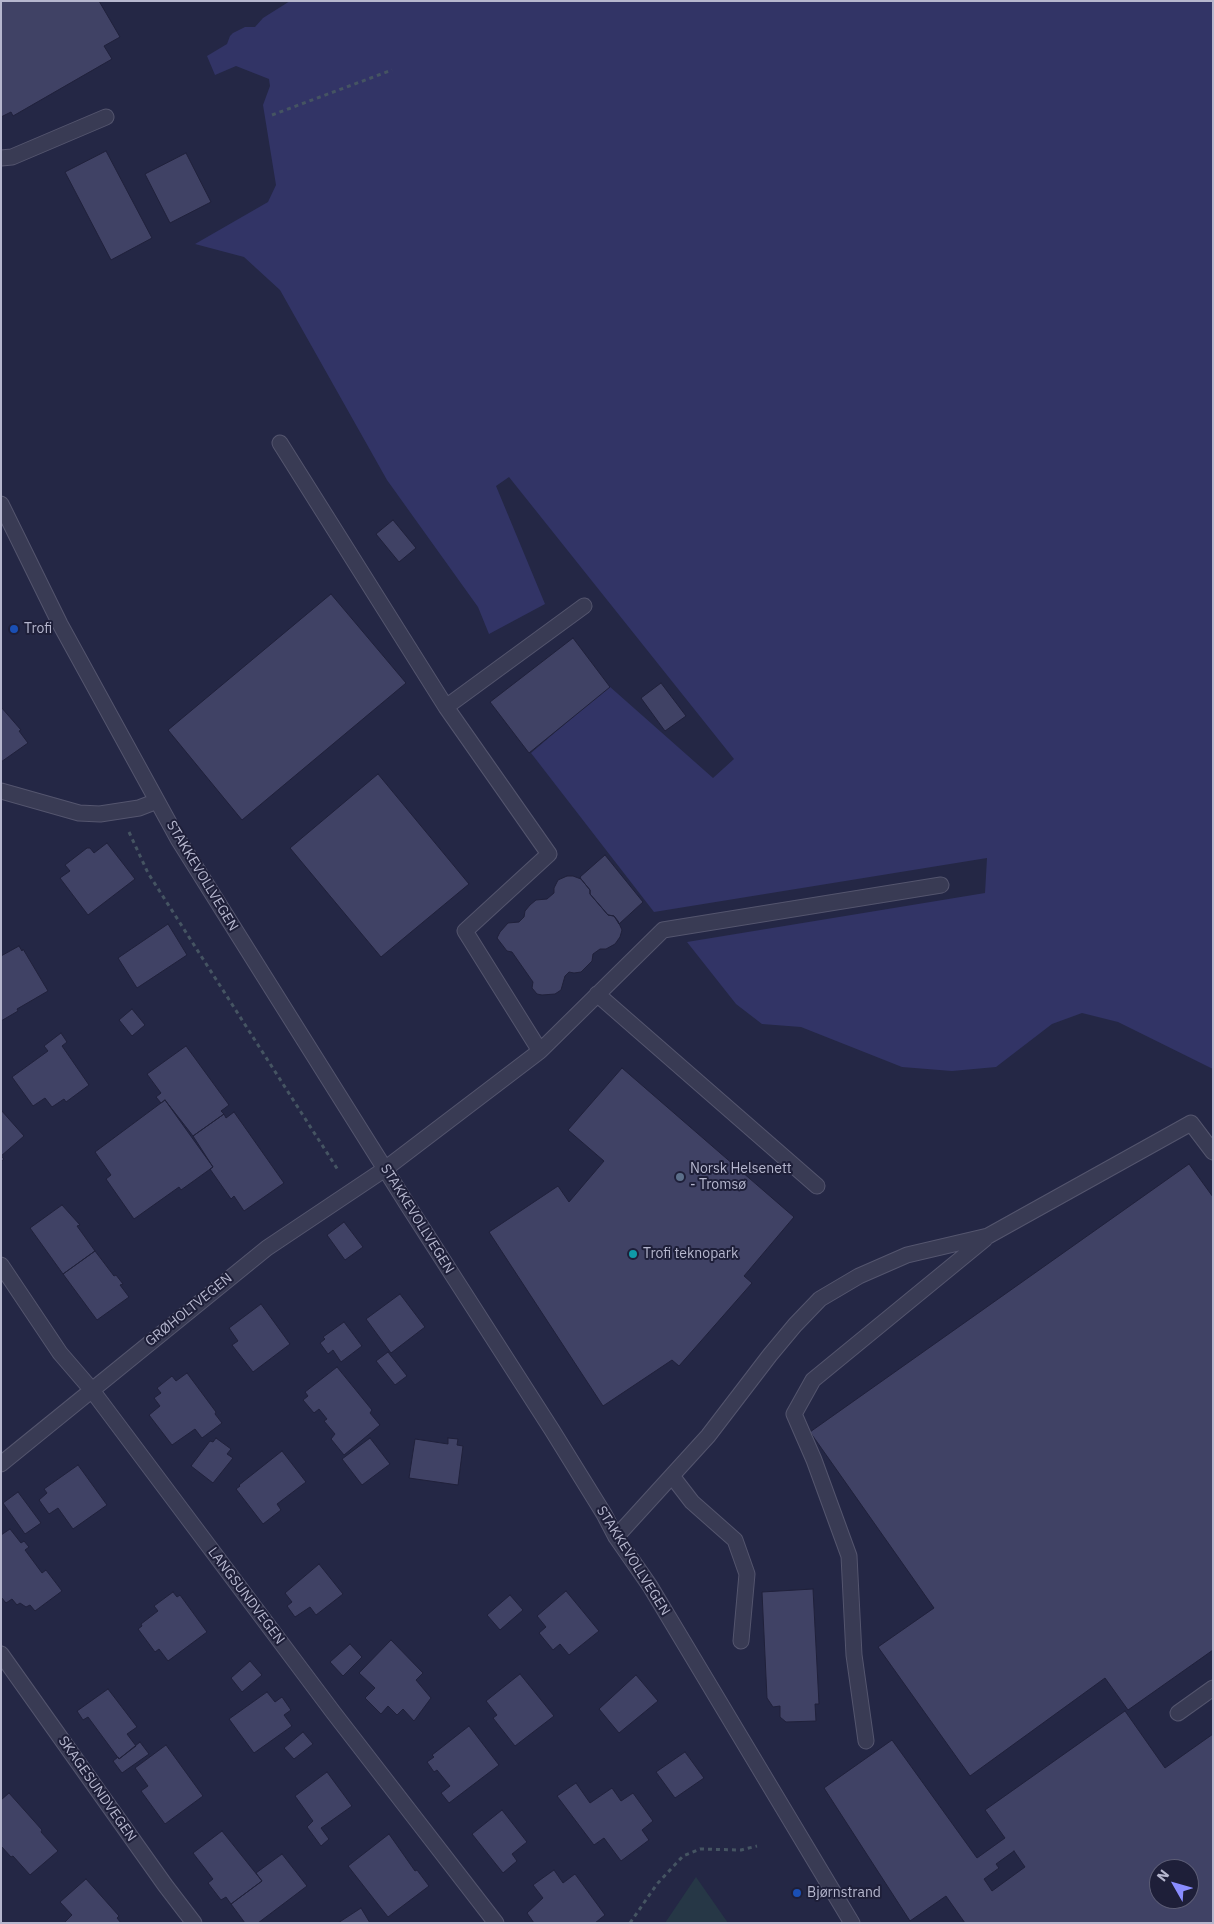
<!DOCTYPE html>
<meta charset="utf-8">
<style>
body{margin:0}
#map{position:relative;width:1214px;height:1924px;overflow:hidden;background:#242745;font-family:"IBM Plex Sans",sans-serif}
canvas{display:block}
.frame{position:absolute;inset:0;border:2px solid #b6b7ce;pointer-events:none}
.north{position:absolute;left:1149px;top:1859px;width:50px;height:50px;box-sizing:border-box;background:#1e1f39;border:1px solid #5b5c75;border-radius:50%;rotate:308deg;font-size:14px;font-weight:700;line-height:20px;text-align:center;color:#b6b7ce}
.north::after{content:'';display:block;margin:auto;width:18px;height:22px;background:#8a8dff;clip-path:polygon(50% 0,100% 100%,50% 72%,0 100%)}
</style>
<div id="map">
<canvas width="1214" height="1924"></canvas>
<div class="frame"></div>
<div class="north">N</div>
</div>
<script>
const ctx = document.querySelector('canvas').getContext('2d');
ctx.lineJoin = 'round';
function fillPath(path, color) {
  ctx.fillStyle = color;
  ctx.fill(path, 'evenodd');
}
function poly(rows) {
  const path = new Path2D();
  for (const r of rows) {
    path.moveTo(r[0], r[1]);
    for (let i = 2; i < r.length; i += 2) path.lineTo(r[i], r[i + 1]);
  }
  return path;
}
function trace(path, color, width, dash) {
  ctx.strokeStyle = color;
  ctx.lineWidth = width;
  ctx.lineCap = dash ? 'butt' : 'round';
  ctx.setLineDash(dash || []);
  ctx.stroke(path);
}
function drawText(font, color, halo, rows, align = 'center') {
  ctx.font = font + ' "IBM Plex Sans",sans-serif';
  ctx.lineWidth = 4;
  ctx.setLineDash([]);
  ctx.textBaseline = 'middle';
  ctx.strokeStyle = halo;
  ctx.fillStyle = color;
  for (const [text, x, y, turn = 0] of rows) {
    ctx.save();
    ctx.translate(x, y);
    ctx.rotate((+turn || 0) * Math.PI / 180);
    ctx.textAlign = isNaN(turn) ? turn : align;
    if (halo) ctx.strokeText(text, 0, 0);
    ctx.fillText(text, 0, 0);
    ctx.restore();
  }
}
fillPath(poly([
 [696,1877,728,1923,665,1923]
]), '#263746');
fillPath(poly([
 [290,1,1213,1,1213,1069,1118,1022,1082,1013,1052,1024,996,1067,952,1071,902,1067,801,1027,762,1024,736,1004,687,942,985,893,987,858,654,912,531,753,609,686,713,778,734,759,509,477,496,486,545,604,489,634,478,607,387,480,280,290,244,257,195,244,268,202,276,185,263,105,270,86,269,79,236,66,215,75,207,56,227,44,230,36,233,33,245,27,255,27,263,18]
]), '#323466');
const building = poly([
 [1,1,99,1,120,37,104,46,112,59,13,116,11,112,1,117,1,1],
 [106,151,152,238,111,260,65,172,106,151],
 [186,153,211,202,170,223,145,174,186,153],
 [393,520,416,548,399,562,376,534,393,520],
 [331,594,406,683,242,820,168,730,331,594],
 [573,638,610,687,529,753,490,702,573,638],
 [661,683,686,716,665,731,641,698,661,683],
 [1,707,21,730,19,731,28,743,1,762,1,707],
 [378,774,469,884,381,957,290,848,378,774],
 [107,843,135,879,88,915,60,878,70,871,65,865,87,848,90,848,94,853,107,843],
 [605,855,643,902,619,924,614,916,608,915,590,894,590,890,581,879,580,877,605,855],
 [567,876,573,876,581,879,590,890,590,894,608,915,614,916,618,921,622,930,620,937,615,944,606,949,600,949,593,954,592,961,581,972,574,973,569,972,565,976,561,990,555,994,542,995,537,994,532,988,533,982,512,952,507,951,497,938,500,932,508,923,519,922,524,917,525,911,530,905,536,900,547,899,554,893,554,888,558,880,567,876],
 [168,924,187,955,137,988,118,958,168,924],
 [19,946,22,951,23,949,48,991,17,1009,18,1011,1,1021,1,956,19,946],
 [132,1009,145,1025,132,1036,119,1020,132,1009],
 [61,1033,67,1042,62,1046,89,1085,66,1102,64,1099,52,1107,45,1098,33,1106,12,1077,48,1051,44,1046,61,1033],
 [186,1046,229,1105,221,1111,224,1114,193,1136,165,1100,161,1103,156,1097,161,1093,147,1074,186,1046],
 [622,1068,794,1217,744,1276,752,1283,679,1366,672,1360,603,1406,489,1232,558,1186,569,1202,604,1161,568,1130,622,1068],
 [165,1100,213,1167,181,1190,179,1187,134,1219,106,1179,111,1175,95,1152,165,1100],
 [1,1110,24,1136,1,1156,4,1159,1,1162,1,1110],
 [234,1112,284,1183,244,1211,234,1196,231,1199,210,1169,213,1167,193,1136,224,1114,226,1118,234,1112],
 [1189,1164,1213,1197,1213,1650,1128,1710,1105,1678,970,1776,878,1647,934,1608,810,1432,1189,1164],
 [62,1205,80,1225,77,1226,95,1251,63,1274,30,1228,62,1205],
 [344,1222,363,1247,345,1260,327,1235,344,1222],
 [95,1251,114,1276,116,1275,123,1284,120,1285,129,1297,97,1320,63,1274,95,1251],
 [400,1294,425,1327,391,1353,366,1319,400,1294],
 [261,1304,290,1344,253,1372,232,1345,238,1341,229,1328,261,1304],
 [344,1322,362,1346,341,1362,333,1350,328,1354,320,1343,325,1339,323,1337,344,1322],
 [388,1352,407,1376,395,1385,376,1361,388,1352],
 [337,1367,372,1410,370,1413,380,1425,344,1455,331,1439,335,1434,324,1421,327,1419,319,1409,314,1413,303,1400,308,1396,305,1392,337,1367],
 [187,1373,216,1412,215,1414,222,1423,202,1438,195,1429,172,1445,149,1415,160,1406,154,1398,161,1393,157,1388,172,1376,176,1381,187,1373],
 [216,1438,231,1449,227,1454,233,1458,213,1483,191,1466,210,1441,213,1442,216,1438],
 [370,1438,390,1464,362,1485,342,1459,370,1438],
 [448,1438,458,1439,457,1445,463,1446,458,1485,409,1478,415,1439,448,1444,448,1438],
 [282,1451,306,1482,277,1504,281,1510,263,1524,236,1489,240,1486,239,1485,282,1451],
 [78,1465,107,1505,73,1529,58,1508,49,1514,39,1500,47,1493,44,1489,78,1465],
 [18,1492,41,1523,25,1534,3,1503,18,1492],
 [10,1529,21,1543,24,1541,29,1547,25,1550,42,1573,46,1570,62,1591,35,1611,30,1605,26,1607,20,1603,17,1605,12,1599,6,1603,1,1597,1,1535,10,1529],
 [319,1564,343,1594,316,1615,310,1607,295,1617,287,1606,292,1602,285,1593,319,1564],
 [813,1589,819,1704,815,1704,816,1721,786,1722,780,1717,780,1706,773,1707,767,1698,762,1592,813,1589],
 [566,1591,599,1631,569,1655,560,1644,553,1650,539,1633,546,1627,537,1616,566,1591],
 [173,1592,177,1597,180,1595,207,1632,168,1661,159,1649,155,1652,138,1629,142,1626,141,1624,158,1611,154,1606,173,1592],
 [510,1595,523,1610,500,1630,487,1615,510,1595],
 [391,1640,423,1673,416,1680,431,1698,414,1721,403,1709,397,1715,388,1706,381,1714,365,1698,375,1688,359,1673,391,1640],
 [350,1644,362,1657,343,1676,330,1662,350,1644],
 [250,1661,262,1675,242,1692,231,1678,250,1661],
 [520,1674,554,1716,515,1746,493,1718,497,1715,486,1701,520,1674],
 [636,1675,658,1701,619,1733,599,1709,636,1675],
 [108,1689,137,1727,127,1734,136,1746,119,1759,88,1717,83,1720,77,1711,108,1689],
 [267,1692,275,1702,282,1697,291,1710,284,1715,292,1726,254,1753,229,1719,267,1692],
 [1125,1711,1165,1768,1213,1734,1213,1923,965,1923,946,1896,910,1921,824,1788,892,1740,977,1858,1005,1838,985,1810,1125,1711],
 [1014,1851,1025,1867,992,1891,984,1879,999,1868,996,1864,1014,1851],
 [1159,1869,1189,1869,1189,1899,1159,1899,1159,1869],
 [469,1726,499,1765,449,1803,441,1793,450,1786,437,1770,434,1772,427,1762,434,1757,432,1755,469,1726],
 [303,1732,313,1744,294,1759,284,1748,303,1732],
 [140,1742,149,1754,122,1773,113,1761,118,1757,119,1759,140,1742],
 [166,1745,203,1796,165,1824,141,1791,148,1786,135,1768,166,1745],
 [685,1752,704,1778,675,1798,656,1772,685,1752],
 [327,1772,352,1806,321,1828,329,1839,321,1846,307,1827,313,1821,295,1796,327,1772],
 [576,1783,590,1803,612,1788,621,1801,633,1793,653,1821,642,1830,649,1840,621,1861,604,1838,594,1845,557,1796,576,1783],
 [9,1793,42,1830,41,1832,58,1851,30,1875,13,1856,11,1857,1,1846,1,1800,9,1793],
 [502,1810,527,1842,512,1854,517,1861,503,1873,472,1834,502,1810],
 [222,1831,262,1881,231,1904,226,1897,221,1900,208,1883,213,1879,193,1853,222,1831],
 [389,1834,415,1871,417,1870,429,1886,388,1917,348,1866,389,1834],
 [282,1854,307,1886,258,1923,245,1923,231,1904,262,1881,256,1873,282,1854],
 [554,1870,563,1883,575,1874,605,1915,595,1923,534,1923,527,1913,543,1898,533,1885,554,1870],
 [86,1879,119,1916,117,1918,121,1923,64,1923,72,1915,60,1902,86,1879],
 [361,1908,370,1923,338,1923,361,1908]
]);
fillPath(building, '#404265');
trace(building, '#20213b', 1);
const minor = poly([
 [1,158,12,157,106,117],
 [280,443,446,707,549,854,465,931,540,1051],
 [1,504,60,624,178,839,407,1204,552,1430,604,1514,616,1537,650,1586,852,1923],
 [446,707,584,606],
 [1,791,79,813,100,814,139,808,157,801],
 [597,994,817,1186],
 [1,1265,60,1353,91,1389,333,1712,496,1923],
 [1,1464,267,1248,385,1169,540,1051,663,930,941,885],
 [672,1476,692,1502,735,1540,747,1574,741,1641],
 [616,1537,708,1436,770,1355,795,1325,820,1299,859,1276,907,1255,988,1236,1191,1123,1213,1152],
 [1,1654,165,1885,194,1923],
 [1178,1713,1213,1688],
 [866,1741,854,1655,849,1556,814,1460,794,1414,813,1380,985,1239]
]);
trace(minor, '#54556e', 17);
trace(poly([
 [272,115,392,70],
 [129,832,148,873,338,1170],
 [630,1923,657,1884,683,1856,700,1849,741,1850,757,1846]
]), '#455462', 3, [4, 4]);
trace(minor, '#393b54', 15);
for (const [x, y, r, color] of [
 [14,629,5,"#1a4fb4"],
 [680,1177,5,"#5c6f8a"],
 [633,1254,5,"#0f9aa8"],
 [797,1893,5,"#1a4fb4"]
]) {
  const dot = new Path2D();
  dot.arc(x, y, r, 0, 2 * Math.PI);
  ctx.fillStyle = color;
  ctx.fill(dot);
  trace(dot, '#1e1f39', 2);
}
drawText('14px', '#b6b7ce', '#1e1f39', [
 ["Trofi",24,629],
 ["Norsk Helsenett",690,1169],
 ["- Tromsø",690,1185],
 ["Trofi teknopark",643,1254],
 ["Bjørnstrand",807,1893]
], 'left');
drawText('14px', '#b6b7ce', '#1e1f39', [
 ["STAKKEVOLLVEGEN",202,876,59],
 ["STAKKEVOLLVEGEN",417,1219,58],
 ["GRØHOLTVEGEN",189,1310,-39],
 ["STAKKEVOLLVEGEN",633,1561,58],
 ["LANGSUNDVEGEN",246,1596,53],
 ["SKAGESUNDVEGEN",97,1789,55]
]);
</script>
